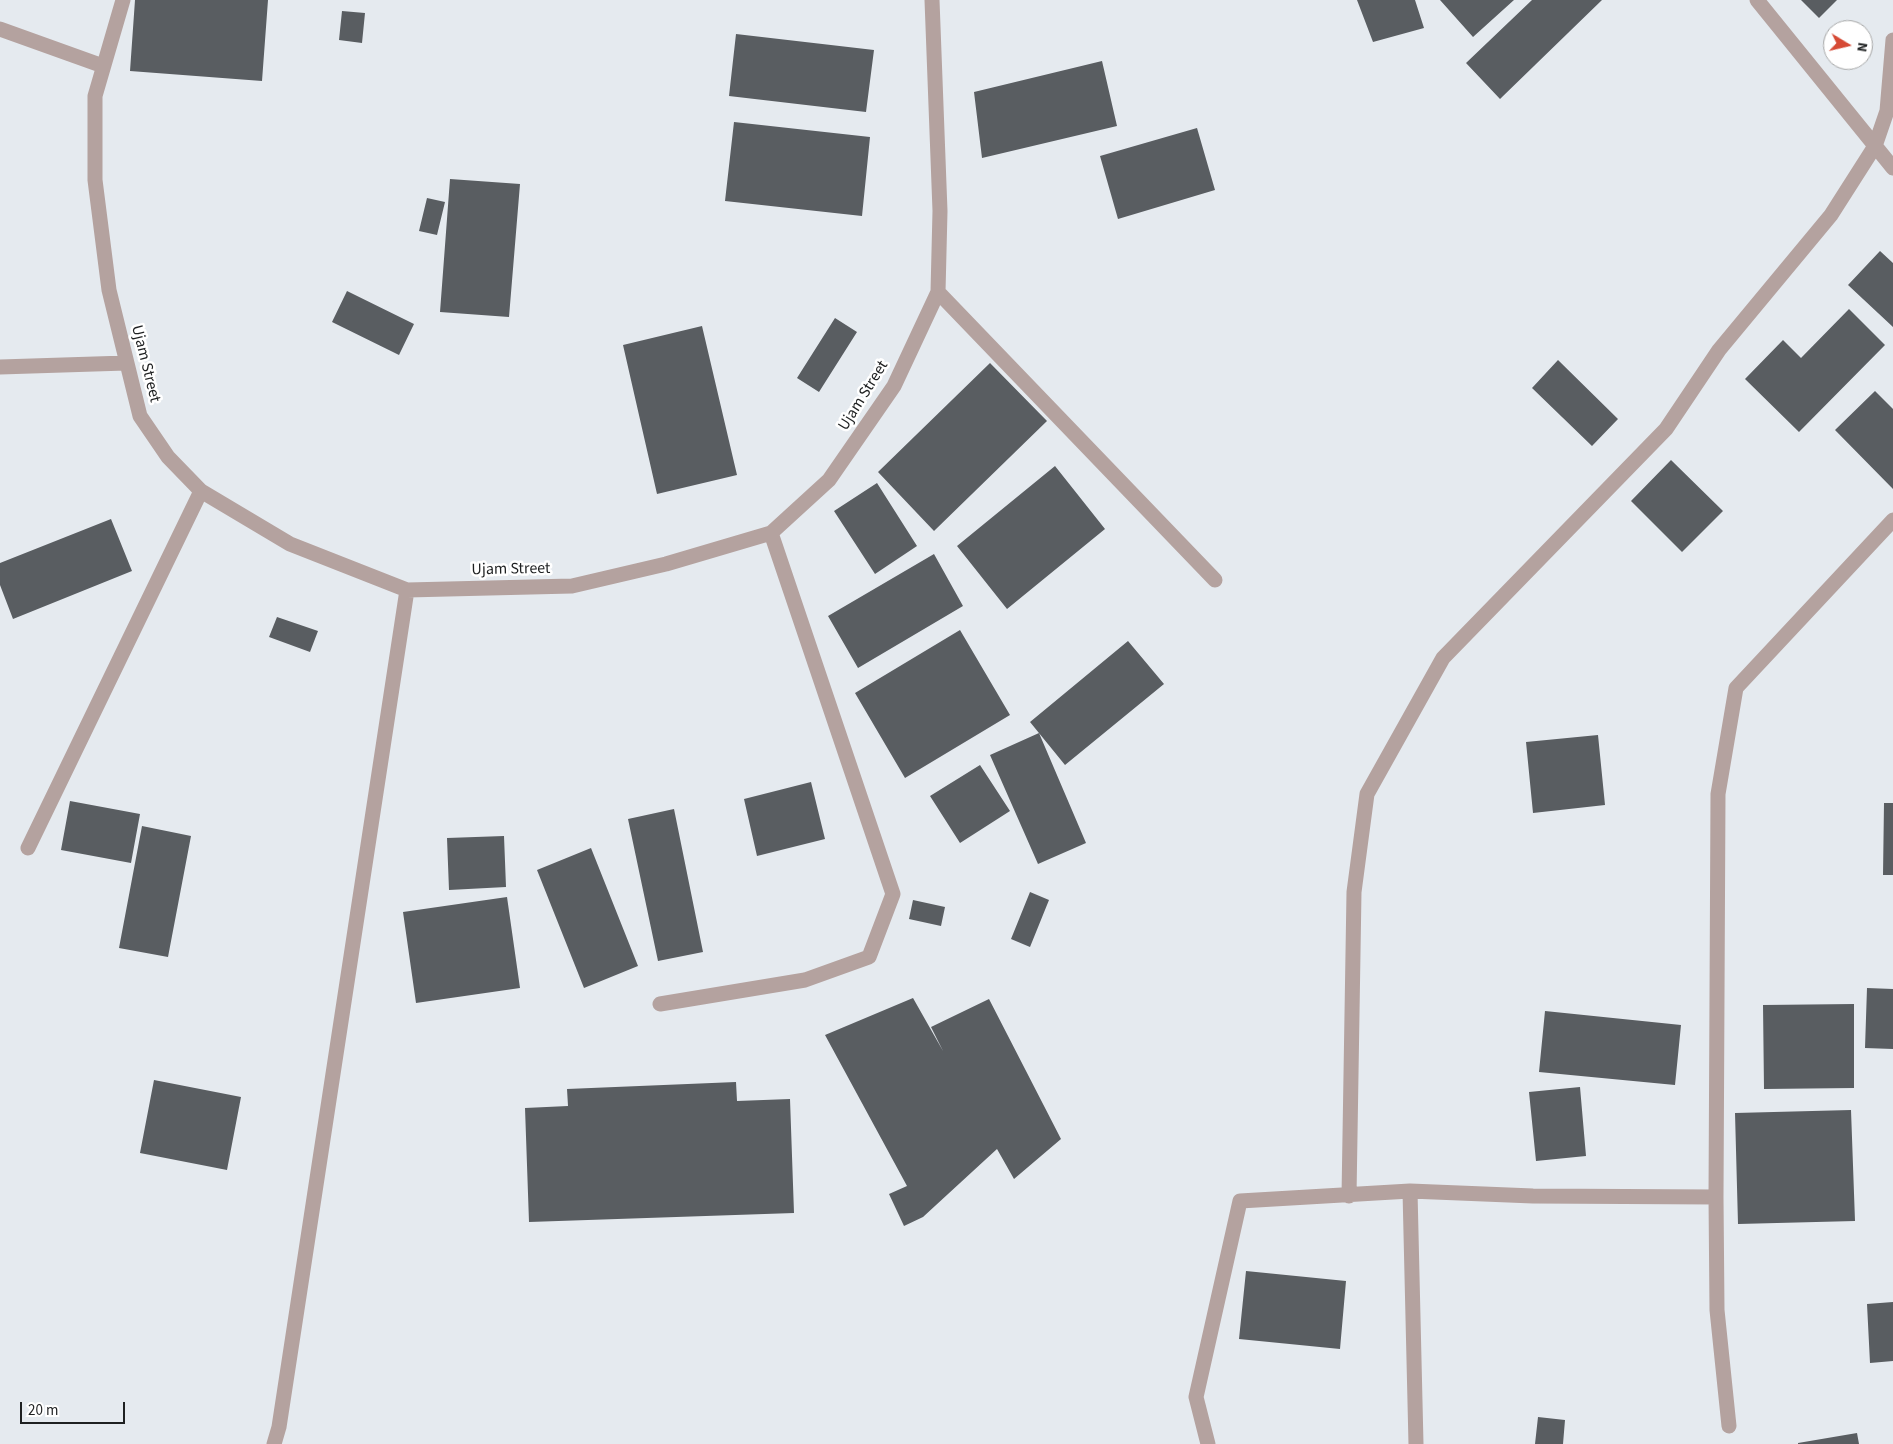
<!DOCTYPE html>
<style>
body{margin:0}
#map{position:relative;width:1893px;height:1444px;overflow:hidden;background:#e5eaef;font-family:"Source Sans 3",sans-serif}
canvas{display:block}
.north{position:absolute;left:1823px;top:20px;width:50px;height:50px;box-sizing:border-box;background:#fff;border:1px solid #a5a6a6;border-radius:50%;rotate:99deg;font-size:14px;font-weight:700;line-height:20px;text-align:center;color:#1e2021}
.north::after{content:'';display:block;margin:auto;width:18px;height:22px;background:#d64a35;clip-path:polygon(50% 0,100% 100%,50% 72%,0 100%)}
.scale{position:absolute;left:20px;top:1402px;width:105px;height:22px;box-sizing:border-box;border:2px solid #1e2021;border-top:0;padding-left:6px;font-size:15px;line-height:18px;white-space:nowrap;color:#1e2021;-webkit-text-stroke:4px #fff;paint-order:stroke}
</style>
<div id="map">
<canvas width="1893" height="1444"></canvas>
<div class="north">N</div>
<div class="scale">20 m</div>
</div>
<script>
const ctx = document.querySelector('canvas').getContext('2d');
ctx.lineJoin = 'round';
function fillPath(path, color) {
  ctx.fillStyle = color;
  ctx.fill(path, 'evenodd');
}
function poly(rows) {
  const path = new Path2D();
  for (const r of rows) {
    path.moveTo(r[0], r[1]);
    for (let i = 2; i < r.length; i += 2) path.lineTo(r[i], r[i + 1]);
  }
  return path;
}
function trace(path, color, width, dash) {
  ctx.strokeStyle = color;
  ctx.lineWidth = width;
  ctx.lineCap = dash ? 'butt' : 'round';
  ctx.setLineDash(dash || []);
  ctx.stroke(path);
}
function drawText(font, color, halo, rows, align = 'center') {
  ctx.font = font + ' "Source Sans 3",sans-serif';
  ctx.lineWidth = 5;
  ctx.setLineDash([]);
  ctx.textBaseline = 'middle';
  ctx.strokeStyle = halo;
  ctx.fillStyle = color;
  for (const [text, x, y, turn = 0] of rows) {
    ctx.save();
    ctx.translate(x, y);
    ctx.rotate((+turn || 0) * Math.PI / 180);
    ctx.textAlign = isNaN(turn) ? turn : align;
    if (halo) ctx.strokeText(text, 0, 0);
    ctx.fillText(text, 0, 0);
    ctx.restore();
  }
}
fillPath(poly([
 [135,0,268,0,262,81,130,71],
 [1357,0,1415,0,1424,28,1373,42],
 [1440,0,1514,0,1473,37],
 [1532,0,1602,0,1500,99,1466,63],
 [1801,0,1837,0,1819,18],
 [342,11,365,13,362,43,339,40],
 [736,34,874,50,866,112,729,96],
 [1102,61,1117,126,982,158,974,92],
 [734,122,870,137,862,216,725,201],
 [1197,128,1215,190,1118,219,1100,156],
 [450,179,520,184,509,317,440,312],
 [427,198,445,202,437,235,419,231],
 [1880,251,1893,263,1893,327,1848,285],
 [347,291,414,324,399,355,332,322],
 [1849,309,1885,345,1799,432,1745,379,1783,340,1801,358],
 [835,318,857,332,819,392,797,378],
 [702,326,737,475,657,494,623,345],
 [1558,360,1618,419,1592,446,1532,388],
 [990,363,1047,421,934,531,878,472],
 [1875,391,1893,409,1893,489,1835,430],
 [1671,460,1723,511,1682,552,1631,501],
 [1055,466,1105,529,1007,609,957,546],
 [877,483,917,546,875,574,834,511],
 [111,519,132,571,13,619,0,585,0,563],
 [934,554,963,606,858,668,828,616],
 [277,617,318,631,310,652,269,637],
 [960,630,1010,715,905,778,855,693],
 [1128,641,1164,684,1065,765,1030,722],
 [1039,733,1086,843,1038,864,990,755],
 [1598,735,1605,805,1533,813,1526,742],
 [980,765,1010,811,960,843,930,796],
 [811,782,825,839,757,856,744,799],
 [70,801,140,814,131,863,61,850],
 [1884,803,1893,803,1893,875,1883,875],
 [674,809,703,952,658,961,628,819],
 [142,826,191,836,168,957,119,948],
 [504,836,506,887,449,890,447,838],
 [591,848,638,966,584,988,537,870],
 [1030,892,1049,900,1030,947,1011,939],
 [507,897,520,988,416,1003,403,912],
 [913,900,945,907,941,926,909,919],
 [1867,988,1893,989,1893,1049,1865,1048],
 [913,998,943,1051,931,1027,989,999,1061,1139,1014,1179,997,1149,923,1217,904,1226,889,1194,907,1186,825,1035],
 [1854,1004,1854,1088,1764,1089,1763,1005],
 [1545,1011,1681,1025,1675,1085,1539,1072],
 [154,1080,241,1097,227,1170,140,1153],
 [736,1082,737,1101,790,1099,794,1213,529,1222,525,1108,568,1106,567,1089],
 [1580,1087,1586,1156,1536,1161,1529,1092],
 [1851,1110,1855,1221,1738,1224,1735,1113],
 [1246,1271,1346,1281,1340,1349,1239,1339],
 [1893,1302,1893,1361,1870,1363,1867,1304],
 [1538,1417,1565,1420,1563,1444,1535,1444],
 [1857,1433,1859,1444,1798,1444,1798,1443]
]), '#595d61');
trace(poly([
 [123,0,95,96,95,180,109,290,140,416,168,457,201,491,290,544,407,590,572,586,666,564,771,533,829,480,894,386,938,292,940,211,932,0],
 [1757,0,1893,168],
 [0,29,103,66],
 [938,292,1215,580],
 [0,367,126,363],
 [28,848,201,491],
 [660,1004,805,980,869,957,893,894,771,533],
 [1410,1191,1416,1444],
 [1349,1196,1354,892,1367,794,1443,658,1666,429,1719,350,1831,215,1875,146,1887,111,1893,40],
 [1716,1197,1718,794,1736,688,1893,520],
 [274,1444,279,1427,407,590],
 [1208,1444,1196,1397,1240,1201,1410,1191,1533,1196,1716,1197,1717,1310,1729,1426]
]), '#b4a29f', 15);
drawText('16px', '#1e2021', '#fff', [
 ["Ujam Street",145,364,76],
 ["Ujam Street",864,396,-58],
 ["Ujam Street",511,570,-1]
]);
</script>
